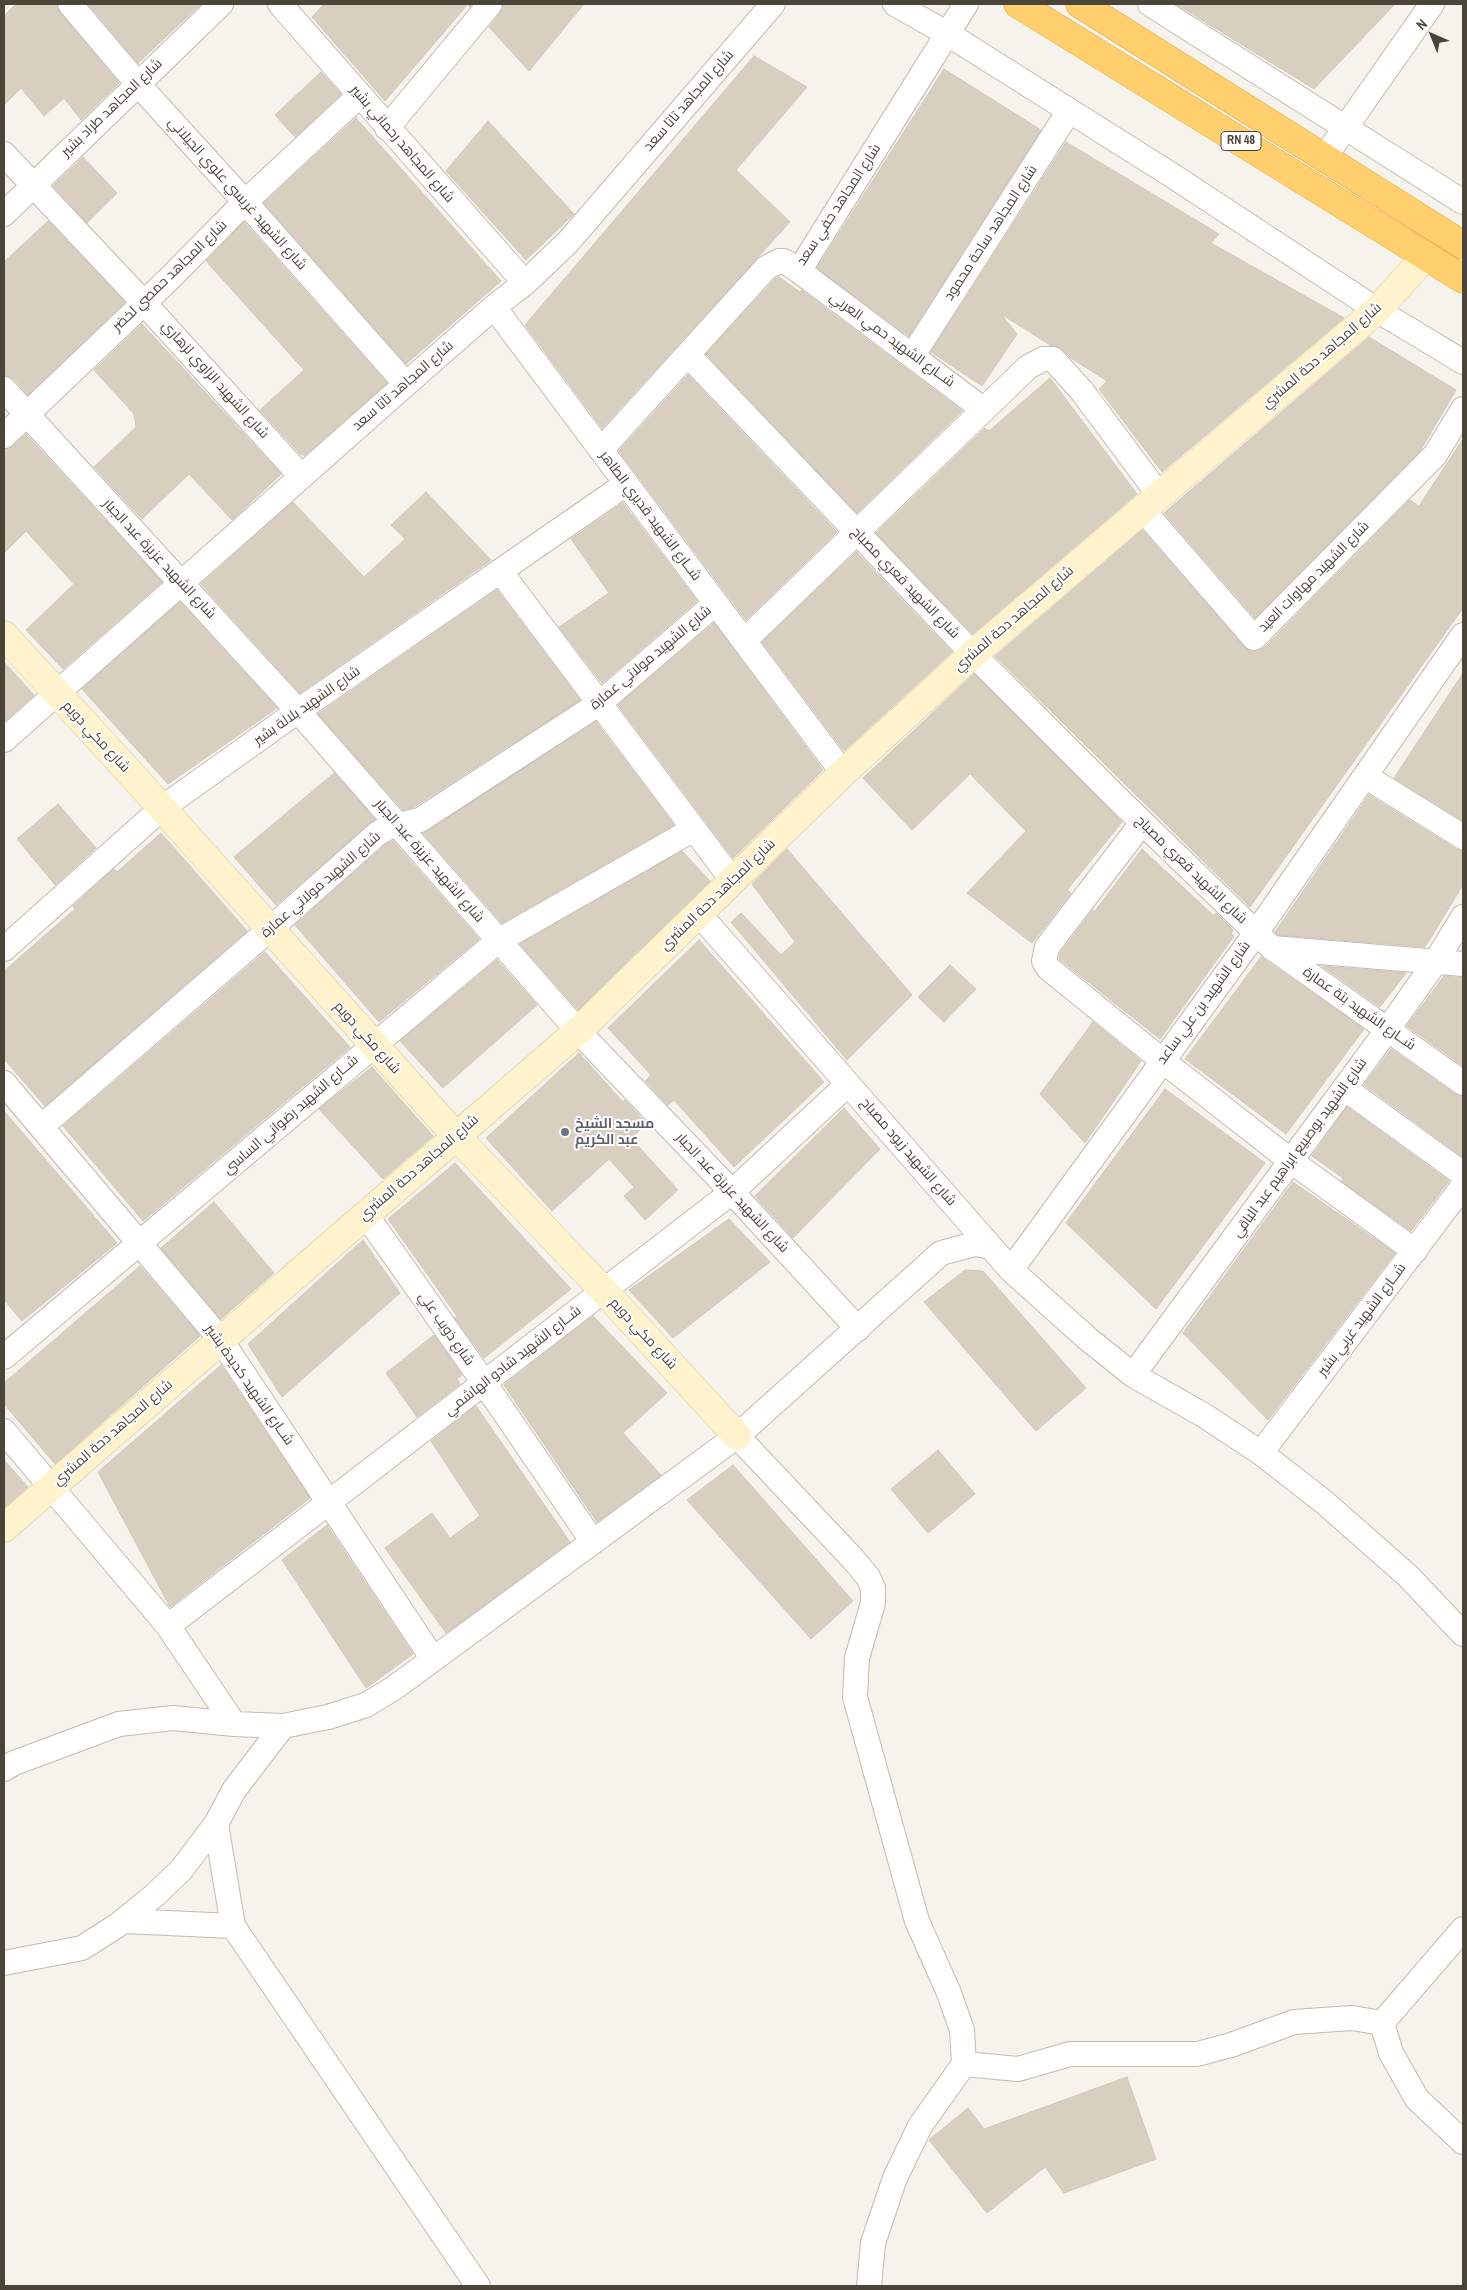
<!DOCTYPE html>
<meta charset="utf-8">
<style>
body{margin:0}
#map{position:relative;width:1467px;height:2290px;overflow:hidden;background:#f6f3ec;font-family:"Archivo Narrow",sans-serif}
canvas{display:block}
.frame{position:absolute;inset:0;border:5px solid #4b4439;pointer-events:none}
.north{position:absolute;left:1407px;top:10px;width:50px;height:50px;-webkit-text-stroke:4px #fff;paint-order:stroke;rotate:316deg;font-size:14px;font-weight:700;line-height:20px;text-align:center;color:#4b4439}
.north::after{content:'';display:block;margin:auto;width:18px;height:22px;background:#4b4439;clip-path:polygon(50% 0,100% 100%,50% 72%,0 100%)}
</style>
<div id="map">
<canvas width="1467" height="2290"></canvas>
<div class="frame"></div>
<div class="north">N</div>
</div>
<script>
const ctx = document.querySelector('canvas').getContext('2d');
ctx.lineJoin = 'round';
function fillPath(path, color) {
  ctx.fillStyle = color;
  ctx.fill(path, 'evenodd');
}
function poly(rows) {
  const path = new Path2D();
  for (const r of rows) {
    path.moveTo(r[0], r[1]);
    for (let i = 2; i < r.length; i += 2) path.lineTo(r[i], r[i + 1]);
  }
  return path;
}
function trace(path, color, width, dash) {
  ctx.strokeStyle = color;
  ctx.lineWidth = width;
  ctx.lineCap = dash ? 'butt' : 'round';
  ctx.setLineDash(dash || []);
  ctx.stroke(path);
}
function drawText(font, color, halo, rows, align = 'center') {
  ctx.font = font + ' "Archivo Narrow",Cairo,sans-serif';
  ctx.lineWidth = 4;
  ctx.setLineDash([]);
  ctx.textBaseline = 'middle';
  ctx.strokeStyle = halo;
  ctx.fillStyle = color;
  for (const [text, x, y, turn = 0] of rows) {
    ctx.save();
    ctx.translate(x, y);
    ctx.rotate((+turn || 0) * Math.PI / 180);
    ctx.textAlign = isNaN(turn) ? turn : align;
    if (halo) ctx.strokeText(text, 0, 0);
    ctx.fillText(text, 0, 0);
    ctx.restore();
  }
}
const building = poly([
 [16,4,57,4,60,13,119,83,81,120,64,98,44,116,21,88,4,105,4,16,16,4],
 [88,4,201,4,138,63,88,4],
 [324,4,472,4,470,7,468,4,385,101,312,17,324,4],
 [503,4,584,4,529,71,489,27,501,12,503,4],
 [1176,4,1395,4,1314,89,1176,4],
 [754,56,807,87,736,170,790,222,602,428,525,325,754,56],
 [944,69,1041,130,909,336,817,268,944,69],
 [321,72,341,94,295,137,275,115,321,72],
 [356,118,501,281,406,364,264,203,356,118],
 [488,121,574,214,526,260,446,171,488,121],
 [1066,142,1219,234,1211,243,1344,318,1162,472,1099,389,1107,381,1071,358,1059,347,1050,345,1001,314,1017,334,982,386,931,352,1066,142],
 [83,157,117,193,87,223,53,186,83,157],
 [48,221,125,302,28,395,14,379,4,376,4,262,48,221],
 [244,222,387,383,304,456,303,454,301,455,260,410,304,370,206,261,244,222],
 [779,277,800,292,801,290,962,411,857,513,706,354,775,279,779,277],
 [142,324,281,474,232,520,189,474,142,519,94,467,136,427,134,414,94,370,142,324],
 [1369,337,1456,390,1420,451,1255,618,1164,513,1369,337],
 [688,375,837,532,746,620,619,451,688,375],
 [1050,378,1137,494,973,634,876,533,985,428,989,431,1050,378],
 [26,434,162,582,63,669,26,630,74,584,26,531,4,553,4,449,13,446,26,434],
 [1463,439,1463,608,1250,907,995,656,1142,530,1244,647,1250,651,1258,651,1264,648,1410,500,1419,506,1463,439],
 [426,492,491,560,300,693,201,584,293,502,364,577,405,539,391,525,426,492],
 [623,503,697,601,602,683,559,627,609,593,571,539,623,503],
 [856,552,952,652,844,751,762,642,856,552],
 [497,590,580,700,414,807,403,810,318,714,497,590],
 [180,602,277,708,168,784,82,689,180,602],
 [714,623,823,770,733,858,618,705,714,623],
 [4,662,34,695,4,722,4,662],
 [1463,673,1463,821,1394,778,1463,673],
 [974,674,1122,822,1067,890,1071,893,1032,943,967,893,1026,831,970,774,912,830,863,778,974,674],
 [596,722,674,825,502,923,423,833,596,722],
 [334,773,375,819,276,905,234,857,334,773],
 [1369,795,1456,849,1463,851,1463,885,1425,947,1278,935,1275,932,1369,795],
 [58,804,96,848,55,885,17,839,58,804],
 [161,833,247,931,45,1106,4,1059,4,971,75,909,73,906,114,869,117,872,161,833],
 [393,841,479,939,379,1022,295,925,385,845,393,841],
 [787,849,912,995,847,1060,731,922,741,913,781,955,795,942,752,884,787,849],
 [1142,849,1214,916,1216,913,1233,930,1231,933,1234,936,1160,1039,1059,959,1060,953,1093,910,1095,911,1142,849],
 [682,851,710,881,578,1010,520,944,682,851],
 [699,940,824,1082,734,1167,674,1100,668,1105,645,1081,651,1075,608,1028,699,940],
 [265,952,350,1047,143,1221,63,1126,265,952],
 [1261,957,1364,1029,1286,1134,1185,1059,1261,957],
 [497,960,537,1005,443,1088,400,1041,497,960],
 [950,965,976,989,944,1022,918,997,950,965],
 [1322,966,1406,973,1380,1007,1322,966],
 [1444,976,1463,978,1463,1066,1407,1026,1444,976],
 [1093,1022,1141,1061,1085,1143,1040,1094,1093,1022],
 [1391,1049,1455,1094,1463,1096,1463,1157,1364,1085,1391,1049],
 [579,1053,623,1102,625,1100,647,1124,631,1138,678,1190,645,1220,624,1196,634,1187,609,1159,552,1211,486,1138,579,1053],
 [372,1067,433,1136,383,1179,319,1109,372,1067],
 [1165,1089,1265,1163,1156,1309,1066,1223,1165,1089],
 [1347,1107,1449,1181,1411,1231,1341,1181,1343,1178,1312,1156,1347,1107],
 [844,1108,880,1149,793,1238,755,1196,844,1108],
 [4,1111,117,1243,22,1321,4,1300,4,1111],
 [455,1163,571,1289,484,1358,455,1318,457,1316,388,1219,455,1163],
 [1293,1182,1395,1253,1268,1420,1183,1333,1293,1182],
 [214,1202,274,1273,221,1319,161,1248,214,1202],
 [729,1219,770,1262,673,1338,629,1290,729,1219],
 [363,1240,400,1293,282,1397,248,1344,363,1240],
 [140,1266,200,1336,55,1464,4,1404,4,1383,140,1266],
 [965,1270,983,1271,1086,1388,1036,1431,924,1302,965,1270],
 [593,1316,667,1393,623,1433,661,1475,597,1522,504,1385,593,1316],
 [434,1335,462,1375,457,1379,460,1384,417,1417,386,1373,434,1335],
 [221,1365,310,1498,170,1607,98,1472,221,1365],
 [476,1406,570,1542,446,1633,385,1548,432,1513,450,1538,480,1516,431,1441,476,1406],
 [938,1450,975,1494,928,1533,891,1489,938,1450],
 [4,1460,28,1487,4,1508,4,1460],
 [733,1465,853,1601,811,1639,687,1500,733,1465],
 [327,1525,413,1654,366,1688,282,1560,327,1525],
 [1127,2077,1156,2159,1064,2193,1045,2167,987,2213,929,2140,968,2108,984,2129,1127,2077]
]);
fillPath(building, '#d8cfc1');
trace(building, '#d3c7b4', 1);
const street = poly([
 [70,4,137,83,245,202,406,384],
 [280,4,525,283],
 [895,4,948,34,1173,176,1377,310,1463,362],
 [1150,4,1463,202],
 [387,128,490,4],
 [4,154,144,303,301,476],
 [1324,158,1432,4],
 [4,214,221,4],
 [799,271,984,410],
 [494,307,843,773],
 [688,355,973,654,1113,794,1271,947,1463,1083],
 [913,355,1069,111],
 [4,389,298,711,578,1031,732,1192,858,1329],
 [4,436,168,280,245,202,359,96],
 [601,450,766,268,779,261,784,261,799,271,966,4],
 [1143,510,1254,638,1435,455,1463,409],
 [500,571,733,881],
 [744,641,1028,367,1043,359,1053,359,1081,390,1160,496],
 [4,740,406,384,494,307,525,283,568,242,773,4],
 [1365,776,1463,837],
 [1142,823,1047,947,1044,961,1048,968,1163,1061,1291,1161,1415,1251],
 [699,914,1011,1270,1088,1339,1133,1375,1205,1416,1261,1453,1324,1502,1408,1576,1463,1634],
 [1272,948,1463,964],
 [4,949,162,808,298,711,626,484],
 [4,1083,221,1340,433,1659],
 [1344,1088,1463,1174],
 [41,1127,270,929,377,834,387,828,420,820,600,703,716,603],
 [366,1215,485,1384,593,1542],
 [1011,1270,1256,933,1463,635],
 [4,1357,498,941,694,829],
 [1133,1375,1388,1029,1436,961,1463,917],
 [4,1431,168,1626,234,1724],
 [737,1436,853,1559,868,1577,873,1588,873,1603,857,1658,855,1697,917,1921,949,1993,962,2030,964,2064,920,2126,895,2178,873,2243,869,2286],
 [1261,1453,1463,1186],
 [168,1626,732,1192,848,1084],
 [4,1769,14,1763,119,1724,173,1718,234,1724,283,1726,328,1717,366,1705,394,1688,737,1436,941,1253,975,1244,991,1247],
 [216,1824,233,1926,478,2286],
 [124,1921,233,1926],
 [4,1963,82,1948,118,1925,155,1895,181,1870,216,1824,234,1790,283,1726],
 [1382,2023,1391,2053,1417,2099,1463,2142],
 [1382,2023,1463,1929],
 [964,2064,1018,2069,1070,2054,1197,2054,1231,2045,1294,2022,1352,2018,1382,2023]
]);
const secondary = poly([
 [4,635,162,808,456,1136,603,1290,737,1436],
 [4,1528,578,1031,843,773,973,654,1377,310,1426,256]
]);
const highway = poly([
 [1018,4,1463,279],
 [1080,4,1463,245]
]);
trace(street, '#c2bbae', 26);
trace(secondary, '#d6c79b', 29);
trace(highway, '#e0a43c', 29);
trace(street, '#fff', 24);
trace(secondary, '#fff3cd', 28);
trace(highway, '#ffcf6e', 28);
for (const [x, y, r, color] of [
 [565,1132,5,"#6b7280"]
]) {
  const dot = new Path2D();
  dot.arc(x, y, r, 0, 2 * Math.PI);
  ctx.fillStyle = color;
  ctx.fill(dot);
  trace(dot, '#fff', 2);
}
for (const [x, y, w] of [
 [1241,141,40]
]) {
  const box = new Path2D();
  box.roundRect(x - w / 2, y - 9.5, w, 19, 4);
  ctx.fillStyle = '#fff';
  ctx.fill(box);
  trace(box, '#4b4439', 1);
}
drawText('bold 12px', '#4b4439', null, [
 ["RN 48",1241,141]
]);
drawText('14px', '#4b4439', '#fff', [
 ["شارع المجاهد تاتا سعد",689,101,-49],
 ["شارع المجاهد طراد بشير",112,108,-44],
 ["شارع المجاهد رحماني بشير",402,144,49],
 ["شارع الشهيد غريسي علوي الجيلاني",237,194,48],
 ["شارع المجاهد حفي سعد",839,205,-57],
 ["شارع المجاهد ساحة محمود",991,233,-57],
 ["شارع المجاهد حمصي لخضر",170,276,-44],
 ["شــارع الشهيد حمي العربي",892,340,36],
 ["شارع المجاهد دحة المشري",1322,356,-41],
 ["شارع الشهيد الزاوي لزهاري",215,380,48],
 ["شارع المجاهد تاتا سعد",403,386,-41],
 ["شــارع الشهيد قديري الطاهر",650,516,53],
 ["شارع الشهيد عزيزة عبد الجبار",159,559,47],
 ["شارع الشهيد مهاوات العيد",1314,577,-45],
 ["شارع الشهيد قعري مصباح",905,583,46],
 ["شارع المجاهد دحة المشري",1014,619,-41],
 ["شارع الشهيد مولاتي عمارة",651,658,-40],
 ["شارع الشهيد بلالة بشير",307,706,-35],
 ["شارع مكي دويم",96,737,47],
 ["شارع الشهيد عزيزة عبد الجبار",429,861,49],
 ["شارع الشهيد قعري مصباح",1191,870,44],
 ["شارع الشهيد مولاتي عمارة",321,885,-41],
 ["شارع المجاهد دحة المشري",718,895,-44],
 ["شارع الشهيد بن علي ساعد",1204,1003,-54],
 ["شــارع الشهيد بتة عمارة",1359,1009,35],
 ["شارع مكي دويم",367,1038,48],
 ["شــارع الشهيد رضواني الساسي",291,1115,-41],
 ["شارع الشهيد بوصبيع ابراهيم عبد الباقي",1300,1148,-54],
 ["شارع الشهيد زيود مصباح",908,1152,49],
 ["شارع المجاهد دحة المشري",419,1168,-41],
 ["شارع الشهيد عزيزة عبد الجبار",732,1193,47],
 ["شــارع الشهيد غربي بشير",1362,1320,-53],
 ["شارع ذويب علي",446,1329,55],
 ["شارع مكي دويم",643,1334,47],
 ["شــارع الشهيد شادو الهاشمي",513,1361,-38],
 ["شــارع الشهيد كديدة بشير",249,1385,55],
 ["شارع المجاهد دحة المشري",113,1433,-41]
]);
drawText('bold 14px', '#5b616d', '#fff', [
 ["مسجد الشيخ",575,1124],
 ["عبد الكريم",575,1140]
], 'left');
</script>
